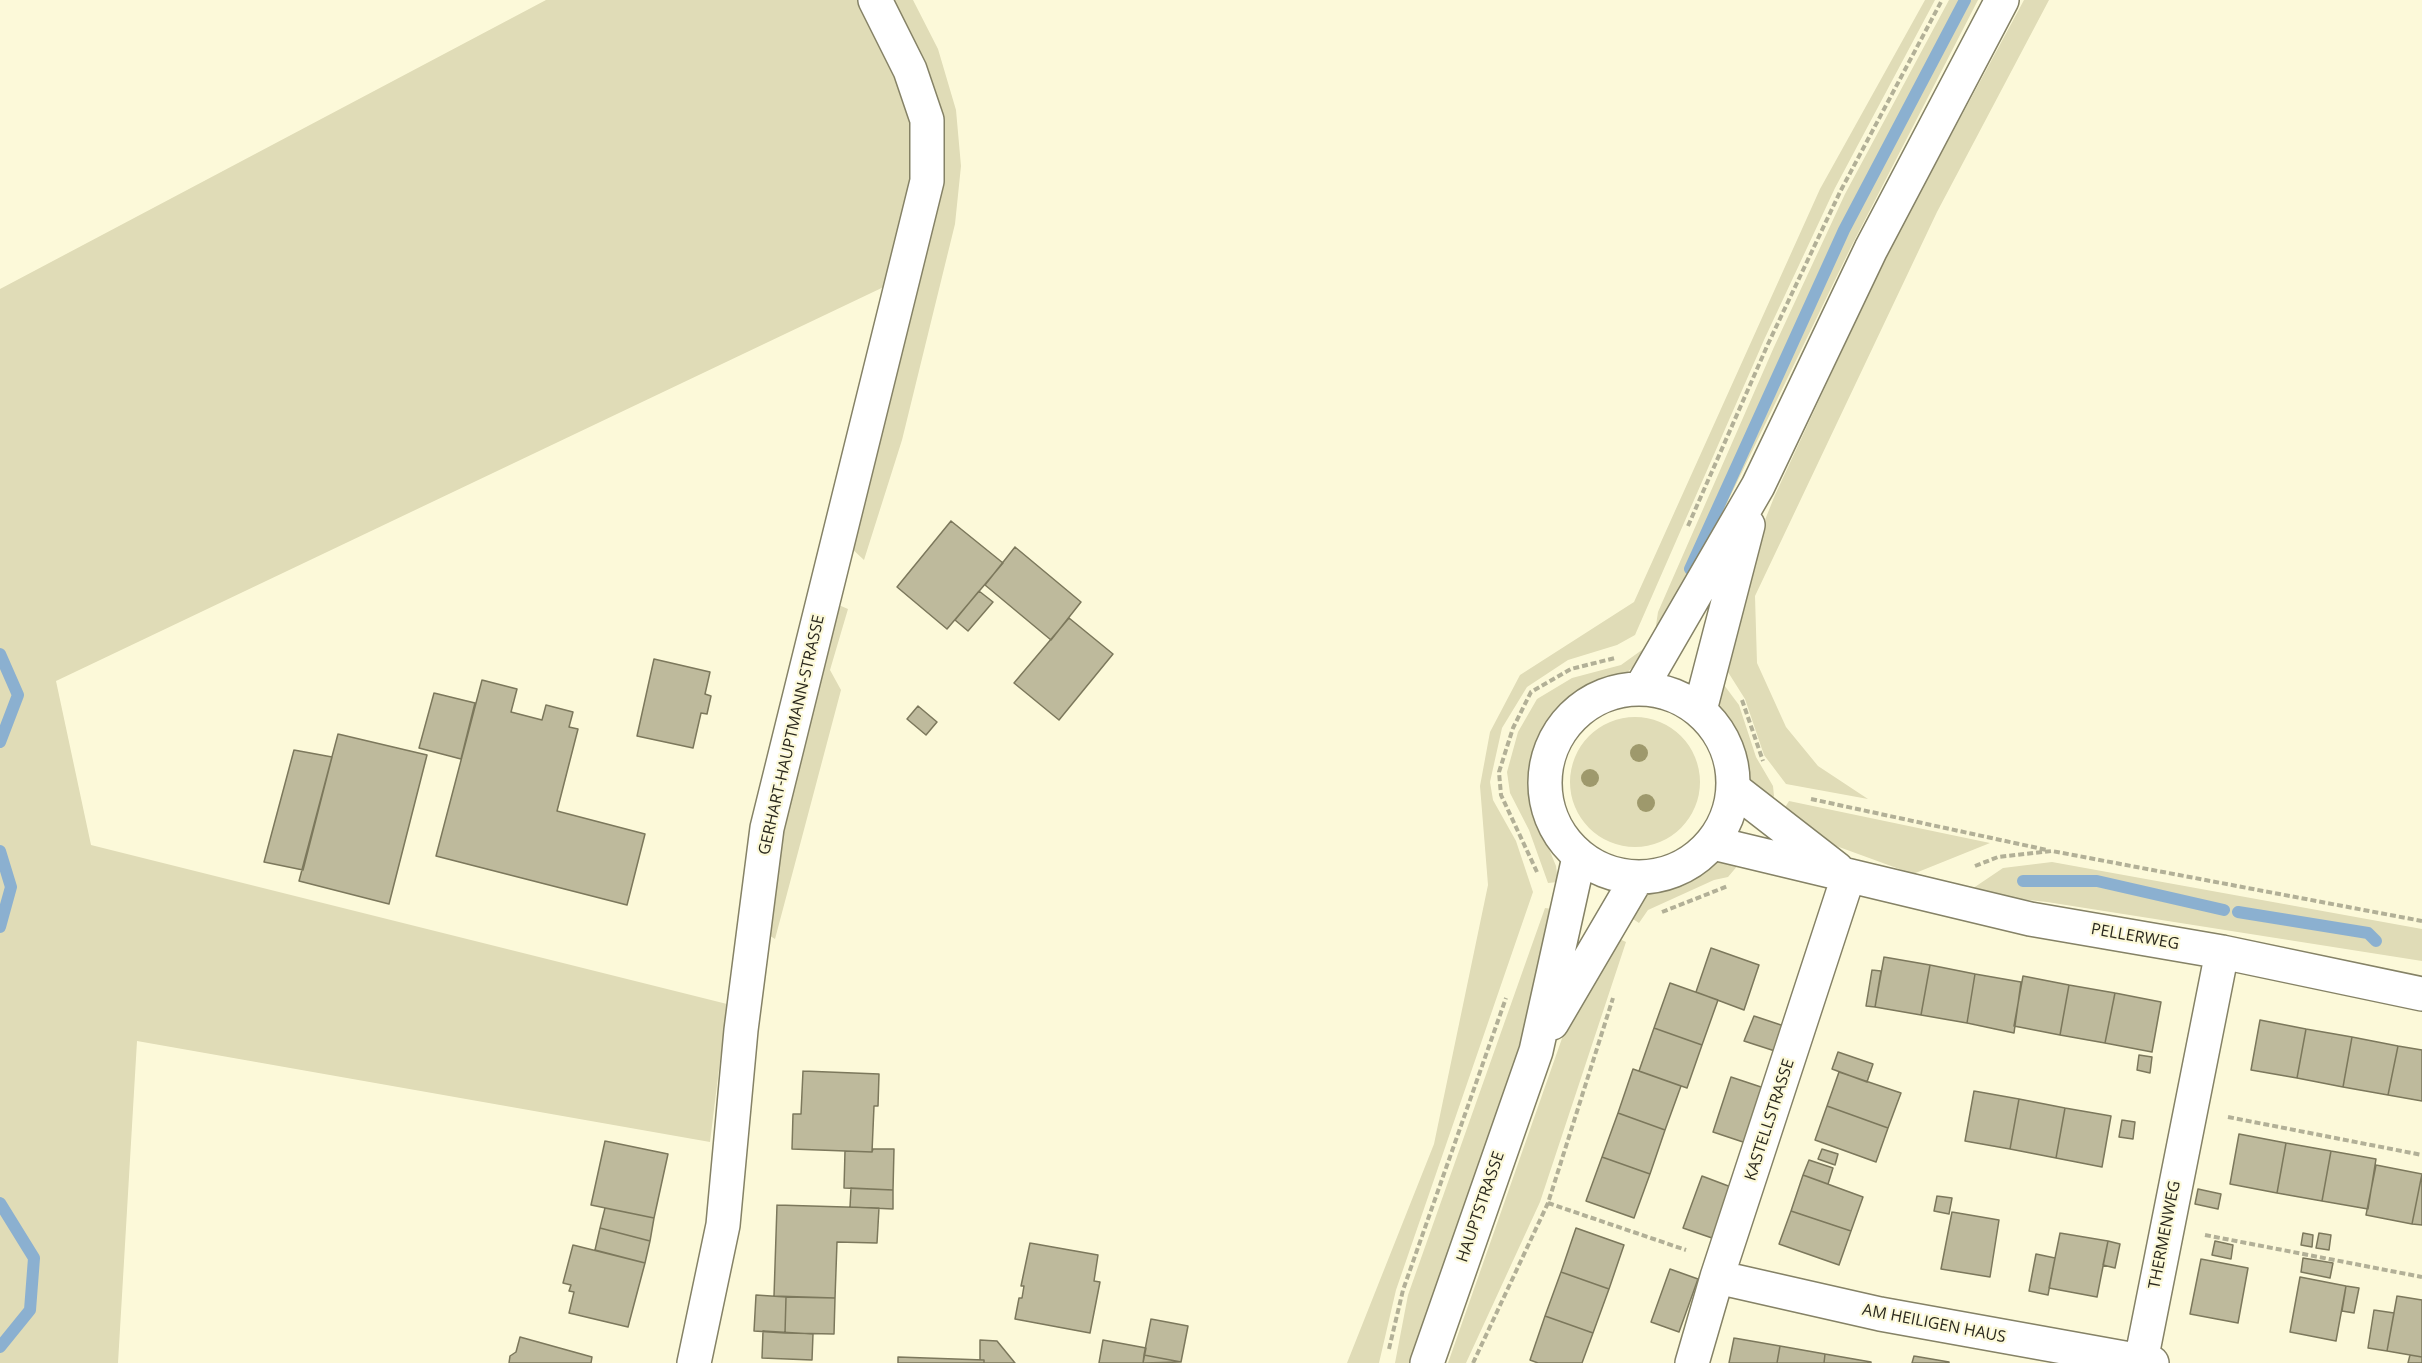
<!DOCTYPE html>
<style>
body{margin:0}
canvas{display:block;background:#fcf9d9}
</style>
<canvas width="2422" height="1363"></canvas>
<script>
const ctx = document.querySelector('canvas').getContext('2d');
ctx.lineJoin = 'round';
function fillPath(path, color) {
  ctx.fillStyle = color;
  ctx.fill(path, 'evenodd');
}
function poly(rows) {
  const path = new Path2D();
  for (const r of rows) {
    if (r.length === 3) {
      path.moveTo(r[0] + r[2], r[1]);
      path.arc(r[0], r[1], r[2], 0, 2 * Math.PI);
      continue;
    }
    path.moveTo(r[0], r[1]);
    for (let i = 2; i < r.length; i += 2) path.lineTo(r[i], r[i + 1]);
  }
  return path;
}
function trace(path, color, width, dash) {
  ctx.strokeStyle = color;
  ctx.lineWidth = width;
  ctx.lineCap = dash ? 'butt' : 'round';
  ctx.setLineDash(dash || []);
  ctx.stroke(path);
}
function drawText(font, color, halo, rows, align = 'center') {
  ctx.font = font + ' "Open Sans",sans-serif';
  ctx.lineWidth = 4.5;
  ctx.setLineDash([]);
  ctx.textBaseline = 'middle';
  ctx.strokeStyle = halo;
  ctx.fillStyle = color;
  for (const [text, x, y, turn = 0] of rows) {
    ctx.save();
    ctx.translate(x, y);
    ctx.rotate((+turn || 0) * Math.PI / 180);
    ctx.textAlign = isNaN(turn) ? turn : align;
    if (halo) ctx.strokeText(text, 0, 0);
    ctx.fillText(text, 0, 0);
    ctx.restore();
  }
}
fillPath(poly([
 [546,0,862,0,898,72,914,124,916,179,890,284,56,681,91,845,727,1004,710,1142,137,1041,118,1363,0,1363,0,289],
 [892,0,913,0,938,49,956,110,961,166,955,224,902,440,864,560,850,547,939,181],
 [1925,0,1935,0,1835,188,1764,340,1635,635,1617,645,1568,660,1527,687,1502,728,1490,782,1493,800,1516,841,1533,892,1396,1290,1379,1363,1347,1363,1434,1144,1488,885,1480,786,1490,732,1520,675,1634,602,1820,189],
 [1949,0,1978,0,1851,247,1694,571,1655,632,1658,612,1774,347,1845,194],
 [2024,0,2049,0,1937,212,1755,596,1757,663,1786,727,1818,766,1868,799,1786,784,1764,755,1745,699,1721,661,1740,582,1775,495,1887,254],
 [841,606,848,609,830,670,841,690,775,939,759,929,831,608],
 [1646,647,1653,650,1624,675,1593,687,1561,706,1540,736,1528,773,1532,807,1556,866,1558,882,1548,883,1529,830,1510,793,1507,772,1518,732,1537,699,1572,678,1621,665],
 [1718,677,1739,705,1756,757,1773,786,1774,796,1771,802,1749,789,1739,753,1716,705],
 [1635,782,65],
 [1789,801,1990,843,1913,874,1828,843,1781,814],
 [1718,861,1739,864,1728,877,1714,880,1648,910,1639,923,1624,913,1637,897,1696,875],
 [2052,862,2422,929,2422,961,2047,902,1966,893,2003,868],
 [1545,908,1561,910,1549,970,1411,1363,1395,1363,1408,1295],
 [1609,934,1626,942,1540,1202,1466,1363,1448,1363,1573,1007]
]), '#e0dcb7');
trace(poly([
 [1690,569,1844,230,1965,0],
 [0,654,18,695,0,742],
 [0,851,11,887,0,927],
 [2023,881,2097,881,2224,910],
 [2238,912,2368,933,2376,941],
 [0,1203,34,1258,30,1310,0,1347]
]), '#8bb0d0', 12);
const building = poly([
 [951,521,1003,563,947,629,897,587,951,521],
 [1015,547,1081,602,1051,640,985,585,1015,547],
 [979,591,993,602,968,631,955,620,979,591],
 [1069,618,1113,654,1059,720,1014,683,1069,618],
 [654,659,710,672,705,694,711,696,707,714,701,713,693,748,637,736,654,659],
 [482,680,517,689,511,712,542,720,546,705,573,712,569,727,578,729,557,811,645,834,627,905,436,856,482,680],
 [434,693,475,703,461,759,419,748,434,693],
 [918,706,937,722,926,735,907,719,918,706],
 [338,734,427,755,389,904,299,881,338,734],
 [294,750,332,757,303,870,264,862,294,750],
 [1711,948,1759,965,1744,1010,1696,992,1711,948],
 [1884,957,1930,965,1921,1015,1875,1007,1884,957],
 [1930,965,1975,974,1967,1023,1921,1015,1930,965],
 [1872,970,1881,971,1875,1007,1866,1006,1872,970],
 [1975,974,2021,982,2014,1033,1967,1023,1975,974],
 [2023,976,2069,985,2060,1035,2014,1026,2023,976],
 [1670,983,1718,1000,1702,1045,1654,1028,1670,983],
 [2069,985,2115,993,2105,1043,2060,1035,2069,985],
 [2115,993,2161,1002,2152,1052,2105,1043,2115,993],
 [1754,1016,1787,1027,1778,1052,1744,1041,1754,1016],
 [2260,1020,2306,1029,2297,1078,2251,1070,2260,1020],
 [1654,1028,1702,1045,1687,1088,1639,1071,1654,1028],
 [2306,1029,2352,1037,2343,1087,2297,1078,2306,1029],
 [2352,1037,2398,1046,2388,1095,2343,1087,2352,1037],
 [2398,1046,2422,1050,2422,1101,2388,1095,2398,1046],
 [1838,1052,1873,1064,1867,1082,1832,1069,1838,1052],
 [2139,1055,2152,1057,2150,1073,2137,1070,2139,1055],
 [1633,1069,1681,1086,1665,1130,1618,1113,1633,1069],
 [803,1071,879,1074,878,1106,874,1106,872,1152,792,1149,793,1114,801,1114,803,1071],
 [1839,1072,1901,1093,1888,1128,1827,1106,1839,1072],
 [1731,1077,1764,1088,1746,1143,1713,1132,1731,1077],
 [1974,1091,2019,1099,2010,1149,1965,1141,1974,1091],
 [2019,1099,2065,1108,2056,1158,2010,1149,2019,1099],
 [1827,1106,1888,1128,1876,1162,1815,1140,1827,1106],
 [2065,1108,2111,1116,2102,1167,2056,1158,2065,1108],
 [1618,1113,1665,1130,1650,1174,1602,1157,1618,1113],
 [2122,1120,2135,1122,2133,1139,2119,1137,2122,1120],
 [2239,1134,2286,1143,2277,1193,2230,1184,2239,1134],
 [605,1141,668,1154,654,1218,591,1205,605,1141],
 [2286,1143,2331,1151,2322,1201,2277,1193,2286,1143],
 [873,1149,894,1149,893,1190,844,1188,845,1151,872,1152,873,1149],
 [1822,1149,1838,1154,1835,1165,1818,1159,1822,1149],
 [2331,1151,2376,1159,2368,1209,2322,1201,2331,1151],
 [1602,1157,1650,1174,1634,1218,1586,1201,1602,1157],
 [1809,1160,1833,1168,1828,1184,1803,1175,1809,1160],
 [2376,1165,2422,1174,2412,1224,2366,1215,2376,1165],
 [2422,1174,2422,1225,2412,1224,2422,1174],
 [1803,1175,1863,1197,1851,1231,1791,1211,1803,1175],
 [1702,1176,1731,1187,1712,1238,1683,1228,1702,1176],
 [851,1188,893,1190,893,1209,850,1207,851,1188],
 [2198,1189,2221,1194,2218,1209,2195,1204,2198,1189],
 [1937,1196,1952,1198,1949,1214,1934,1211,1937,1196],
 [777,1205,879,1208,877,1243,837,1242,835,1298,774,1296,777,1205],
 [605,1208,654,1218,650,1241,600,1228,605,1208],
 [1791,1211,1851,1231,1839,1265,1779,1244,1791,1211],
 [1952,1212,1999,1220,1990,1277,1941,1269,1952,1212],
 [600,1228,650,1241,645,1263,595,1250,600,1228],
 [1576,1228,1624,1245,1609,1289,1561,1272,1576,1228],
 [2060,1233,2108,1241,2097,1297,2049,1288,2060,1233],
 [2303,1233,2313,1235,2312,1247,2301,1245,2303,1233],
 [2319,1233,2331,1235,2329,1250,2316,1248,2319,1233],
 [2108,1241,2120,1244,2115,1268,2103,1265,2108,1241],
 [2215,1241,2233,1245,2231,1259,2212,1255,2215,1241],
 [1030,1243,1098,1255,1094,1281,1100,1282,1090,1333,1015,1319,1019,1298,1022,1298,1024,1286,1021,1286,1030,1243],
 [573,1245,645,1263,628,1327,569,1313,574,1292,569,1291,571,1285,563,1283,573,1245],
 [2036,1254,2055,1258,2048,1295,2029,1291,2036,1254],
 [2303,1258,2333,1263,2330,1278,2301,1272,2303,1258],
 [2201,1259,2248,1268,2238,1323,2190,1314,2201,1259],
 [1670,1269,1698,1279,1679,1332,1651,1322,1670,1269],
 [1561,1272,1609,1289,1593,1333,1545,1316,1561,1272],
 [2300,1277,2346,1286,2336,1341,2290,1332,2300,1277],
 [2346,1286,2359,1288,2354,1313,2342,1311,2346,1286],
 [756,1295,786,1297,785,1333,754,1331,756,1295],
 [2397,1296,2422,1300,2422,1357,2387,1351,2397,1296],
 [786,1297,835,1298,834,1334,785,1333,786,1297],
 [2374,1310,2394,1313,2387,1351,2368,1348,2374,1310],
 [1545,1316,1593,1333,1582,1363,1538,1363,1530,1360,1545,1316],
 [1151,1319,1188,1326,1181,1362,1144,1355,1151,1319],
 [763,1331,813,1334,812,1360,762,1358,763,1331],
 [520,1337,592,1357,591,1363,509,1363,510,1356,516,1352,520,1337],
 [1734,1338,1780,1346,1777,1363,1729,1363,1734,1338],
 [980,1340,997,1341,1015,1363,984,1363,984,1360,980,1360,980,1340],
 [1103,1340,1146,1348,1143,1363,1099,1363,1103,1340],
 [1780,1346,1825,1354,1824,1363,1777,1363,1780,1346],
 [1825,1354,1871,1362,1871,1363,1824,1363,1825,1354],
 [1144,1355,1181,1362,1143,1363,1144,1355],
 [2410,1355,2422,1357,2422,1363,2408,1363,2410,1355],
 [1914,1356,1949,1362,1949,1363,1912,1363,1914,1356],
 [898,1357,984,1360,984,1363,898,1363,898,1357]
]);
fillPath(building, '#beba9c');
trace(building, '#7c785c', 1.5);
const street = poly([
 [1734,789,1837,869],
 [1713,843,2030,919,2222,952,2422,994],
 [1717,1277,1880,1314,2152,1363],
 [2141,1361,2222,952],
 [694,1363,723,1225,741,1030,767,828,927,181,927,120,910,70,875,0],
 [1692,1363,1717,1277,1848,877]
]);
const secondary = poly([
 [1641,688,1758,486,1871,249,2002,0],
 [1639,783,94],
 [1700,710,1748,525],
 [1552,1023,1637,878],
 [1427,1363,1536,1051,1579,857]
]);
trace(street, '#858266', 36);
trace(secondary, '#858266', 36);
trace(poly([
 [1688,526,1768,344,1840,192,1942,0],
 [1742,700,1763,761],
 [1811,799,2047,850],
 [1975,866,1998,857,2052,851,2422,921],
 [1537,872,1501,795,1499,772,1513,728,1531,692,1571,669,1615,658],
 [1662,912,1728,886],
 [2228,1117,2422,1155],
 [1548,1203,1686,1250],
 [2205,1235,2422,1277],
 [1389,1349,1403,1290,1506,998],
 [1473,1363,1548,1203,1613,998]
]), '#b2b097', 4, [6, 3]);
trace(street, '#fff', 33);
trace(secondary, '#fff', 33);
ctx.fillStyle = '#9e996c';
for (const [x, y] of [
 [1639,753],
 [1590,778],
 [1646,803]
]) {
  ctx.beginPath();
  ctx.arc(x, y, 9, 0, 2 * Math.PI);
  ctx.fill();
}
drawText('16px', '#2a281d', '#fcf9d9', [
 ["GERHART-HAUPTMANN-STRASSE",792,735,-77],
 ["PELLERWEG",2135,937,10],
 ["KASTELLSTRASSE",1770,1120,-72],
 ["HAUPTSTRASSE",1481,1207,-71],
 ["THERMENWEG",2165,1235,-79],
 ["AM HEILIGEN HAUS",1934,1324,11]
]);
</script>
